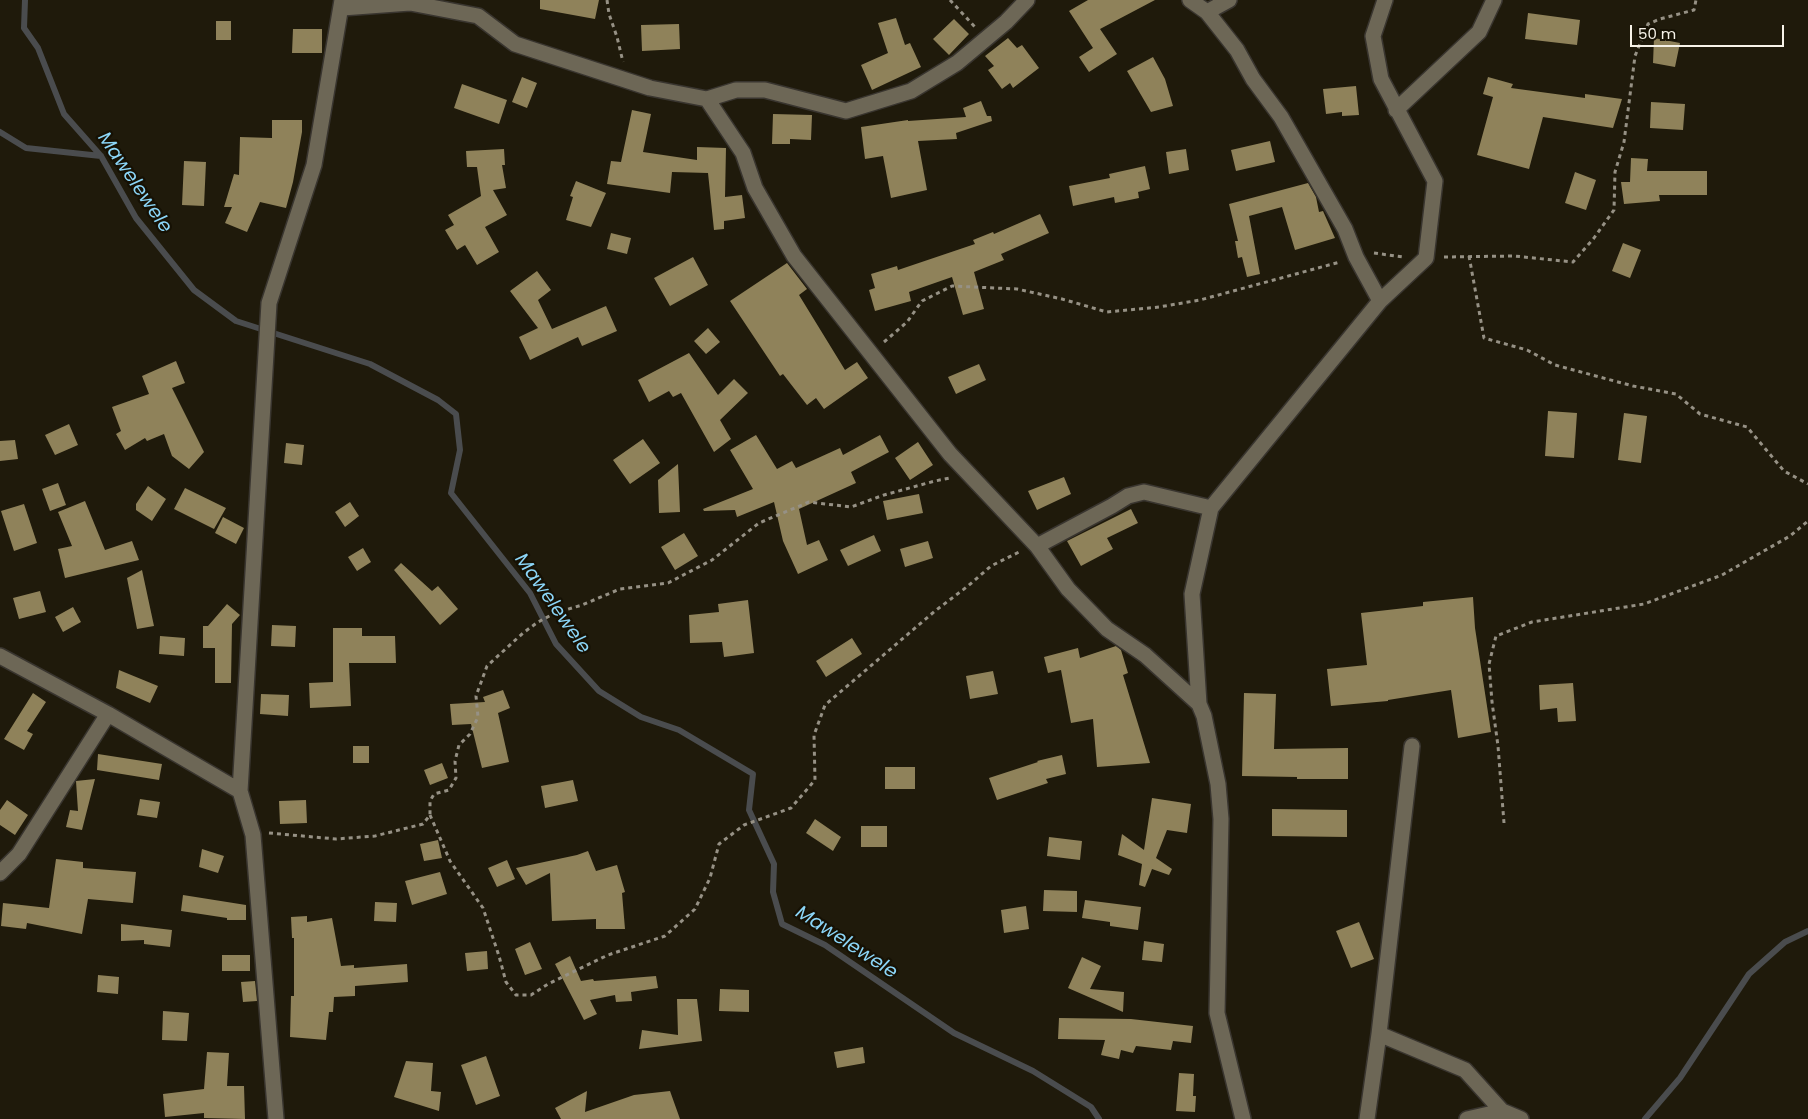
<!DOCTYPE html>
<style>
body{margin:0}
#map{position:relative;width:1808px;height:1119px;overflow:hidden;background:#1f1a0b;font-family:Poppins,sans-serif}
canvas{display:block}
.scale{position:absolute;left:1630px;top:25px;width:154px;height:22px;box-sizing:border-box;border:2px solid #f7f3e9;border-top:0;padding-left:6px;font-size:15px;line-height:18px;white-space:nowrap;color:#f7f3e9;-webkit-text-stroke:4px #161104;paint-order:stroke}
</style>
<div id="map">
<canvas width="1808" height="1119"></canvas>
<div class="scale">50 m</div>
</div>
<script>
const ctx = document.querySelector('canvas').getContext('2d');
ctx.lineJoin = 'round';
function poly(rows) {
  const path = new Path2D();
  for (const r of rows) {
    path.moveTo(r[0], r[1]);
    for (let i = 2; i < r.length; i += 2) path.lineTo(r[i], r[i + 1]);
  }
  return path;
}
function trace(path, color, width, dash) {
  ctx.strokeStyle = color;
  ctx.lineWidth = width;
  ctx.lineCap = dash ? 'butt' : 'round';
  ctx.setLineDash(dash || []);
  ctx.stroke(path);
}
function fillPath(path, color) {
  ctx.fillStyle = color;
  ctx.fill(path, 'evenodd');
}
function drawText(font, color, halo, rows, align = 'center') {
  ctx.font = font + ' Poppins,sans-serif';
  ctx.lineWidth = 4.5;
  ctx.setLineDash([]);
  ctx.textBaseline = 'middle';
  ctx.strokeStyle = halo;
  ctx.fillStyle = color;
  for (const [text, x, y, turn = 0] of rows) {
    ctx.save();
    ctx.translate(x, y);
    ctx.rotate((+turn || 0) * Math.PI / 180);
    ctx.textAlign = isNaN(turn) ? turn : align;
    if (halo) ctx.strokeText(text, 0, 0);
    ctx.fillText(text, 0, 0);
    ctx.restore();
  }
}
trace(poly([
 [25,0,24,28,38,48,64,114,101,156,136,218,194,290,236,321,370,364,438,400,456,414,460,450,451,493,530,593,556,644,599,691,641,717,679,730,753,774,749,810,774,864,773,892,782,924,825,945,954,1033,1033,1071,1091,1107,1099,1119],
 [0,132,26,148,101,156],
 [1645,1119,1680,1078,1749,974,1785,942,1808,931]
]), '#4a4c4e', 6);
fillPath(poly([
 [540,0,599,0,595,19,540,9],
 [1088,0,1155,0,1100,29,1117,54,1089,72,1079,57,1093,48,1069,11],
 [1528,13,1580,20,1577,45,1525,39],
 [896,18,905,45,910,43,921,67,872,90,861,65,888,53,878,23],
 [954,19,969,34,949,55,933,39],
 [216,21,231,21,231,40,216,40],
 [679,24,680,49,642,51,641,25],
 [293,29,322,29,322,53,292,53],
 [1008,38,1017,48,1022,45,1039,68,1013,88,1010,83,1002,89,988,70,994,66,985,56],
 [1654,38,1680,43,1675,67,1653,63],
 [1153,57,1165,79,1173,106,1151,112,1127,71],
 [522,77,537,83,527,108,512,102],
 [1488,77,1513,84,1511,88,1585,98,1585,94,1622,99,1613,128,1543,117,1529,169,1477,155,1493,97,1483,94],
 [462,84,507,100,499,124,454,108],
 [1356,86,1359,115,1342,116,1342,112,1326,114,1323,89],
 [981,101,987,116,991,116,992,121,956,133,957,139,918,141,927,190,891,198,883,156,865,159,861,127,908,120,908,121,966,117,963,108],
 [1651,102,1685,104,1683,130,1650,128],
 [632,110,651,114,643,152,697,160,697,147,726,148,725,197,742,195,745,218,724,221,724,229,714,230,708,173,672,172,670,193,607,184,611,161,621,162],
 [773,114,812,115,811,140,790,139,790,144,772,144],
 [272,120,302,120,302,132,293,182,286,208,260,202,247,232,225,223,232,207,224,207,234,174,239,175,240,137,272,138],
 [1270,141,1275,162,1236,171,1231,150],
 [504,149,505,165,502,165,506,188,493,190,507,215,485,227,499,252,477,265,465,245,457,250,445,230,454,225,448,215,481,196,477,167,467,167,466,151],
 [1186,149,1189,170,1169,174,1166,152],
 [1631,158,1648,159,1647,171,1707,171,1707,195,1659,195,1660,201,1624,204,1621,182,1630,182],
 [184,161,206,162,204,206,182,205],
 [1145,166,1150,189,1138,192,1139,198,1115,203,1114,197,1073,206,1069,186,1110,178,1109,174],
 [1575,172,1596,180,1586,210,1565,203],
 [576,181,606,193,591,227,566,220,573,197,570,196],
 [1308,183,1316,197,1319,212,1323,211,1335,238,1295,250,1282,207,1249,216,1260,274,1247,277,1242,257,1238,258,1235,241,1238,241,1229,204],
 [1040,214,1049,233,1001,254,1004,260,974,272,984,309,963,315,952,277,909,292,911,301,875,311,869,290,875,288,871,274,897,266,898,270,975,244,973,240,993,232,994,234],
 [611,233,631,238,627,254,607,249],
 [1623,243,1641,250,1630,278,1612,271],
 [693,257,708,285,670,306,654,278],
 [787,263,807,289,799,295,845,370,857,362,868,378,824,409,816,398,807,405,783,374,780,376,730,301],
 [537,271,551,290,538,300,552,329,606,306,617,331,582,346,578,337,530,360,519,337,538,328,510,291],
 [708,328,720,342,706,354,694,341],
 [689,353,718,395,734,379,748,393,720,420,731,439,714,452,681,393,673,397,669,391,649,402,638,380],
 [176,361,185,383,172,388,204,452,189,469,172,456,164,434,147,441,145,438,125,450,116,434,121,431,112,407,149,394,142,376],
 [979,364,986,380,956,394,948,377],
 [1548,411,1577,413,1574,458,1545,456],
 [1624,413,1647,416,1641,463,1618,460],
 [69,424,78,445,55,455,45,435],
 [756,435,777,469,792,461,796,468,840,448,843,455,880,435,889,452,851,472,856,483,799,509,807,545,819,540,828,560,798,574,783,541,774,502,737,517,735,510,704,511,703,509,753,489,730,450],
 [643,439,660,463,630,484,613,460],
 [15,440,18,459,0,461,0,441],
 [918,442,933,465,910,480,895,458],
 [286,443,304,445,302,465,284,463],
 [678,464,680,512,659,513,658,480],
 [1064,477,1071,494,1037,510,1028,491],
 [58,483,66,505,50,511,42,489],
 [148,486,166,499,152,521,136,510,136,504],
 [185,488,226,508,214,529,174,509],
 [919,494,923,513,887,520,883,501],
 [85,501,105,550,132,541,139,560,65,578,58,549,72,546,58,512],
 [350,502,359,516,345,527,335,512],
 [24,504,37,543,14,551,1,511],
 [1131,509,1138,523,1107,538,1113,549,1081,566,1067,541],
 [223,517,244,528,236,544,215,533],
 [684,533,698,556,675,570,661,547],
 [874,535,881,551,848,566,840,550],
 [928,541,933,558,905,567,900,549],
 [363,548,371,562,357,571,348,557],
 [401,563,432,591,438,586,458,609,440,625,394,570],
 [142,570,154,626,137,629,127,578],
 [40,591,46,612,19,619,13,598],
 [1473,597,1475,628,1491,732,1458,738,1451,690,1388,700,1388,701,1331,706,1327,669,1367,665,1361,613,1423,606,1423,602],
 [748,600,754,653,724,657,722,642,690,643,689,615,719,612,718,604],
 [227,604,240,615,232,624,231,683,215,683,215,648,203,648,203,626,208,626],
 [73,607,81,622,63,632,55,617],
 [272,625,296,626,295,647,271,646],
 [333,628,362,628,362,636,395,636,396,663,349,663,351,706,310,708,309,683,333,682],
 [160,636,185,638,184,656,159,654],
 [852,638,862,654,826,677,816,661],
 [1116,646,1121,650,1128,673,1123,675,1150,763,1097,767,1093,719,1071,723,1061,670,1048,673,1044,657,1078,648,1080,658],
 [119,670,158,686,150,703,116,688],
 [993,671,998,694,970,699,966,676],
 [1573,683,1576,721,1558,722,1557,708,1540,710,1539,685],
 [503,690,510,708,498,713,509,762,482,768,471,724,452,725,450,704,485,702,483,697],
 [33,693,46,702,27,731,33,734,24,750,4,739],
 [1244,693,1276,694,1274,749,1348,748,1348,779,1297,779,1297,777,1242,776],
 [261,694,289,695,288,716,260,714],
 [353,746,369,746,369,763,353,763],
 [98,754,162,764,159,780,97,770],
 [1062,755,1066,774,1046,779,1048,783,997,800,989,778,1038,762,1037,761],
 [442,763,448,778,430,785,424,770],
 [885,767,915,767,915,789,885,789],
 [95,779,82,830,66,827,70,810,78,811,76,781],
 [573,780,578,801,545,808,541,786],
 [1152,798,1191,804,1187,833,1167,830,1156,858,1172,869,1169,875,1152,869,1145,887,1139,885,1142,864,1118,855,1122,834,1144,850],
 [140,799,160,802,157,818,137,815],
 [7,800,28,815,15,835,0,825,0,810],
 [306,800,307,823,280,824,279,801],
 [1272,809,1347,810,1347,837,1272,836],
 [815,819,841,837,833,851,806,833],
 [861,826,887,826,887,847,861,847],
 [1049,837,1082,841,1080,860,1047,856],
 [438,840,442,858,424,861,420,844],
 [202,849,224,856,218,873,199,867],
 [588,851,596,871,617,865,625,892,622,893,625,929,596,929,596,919,552,921,550,873,526,885,516,868,577,855],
 [56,859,83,862,83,868,136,872,133,903,88,899,82,934,27,923,26,929,1,926,3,903,49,908],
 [507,860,515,879,497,887,488,868],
 [440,872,447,894,412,905,405,881],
 [1044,890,1077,891,1077,912,1043,911],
 [183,895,246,905,246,920,227,920,227,918,181,911],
 [1085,900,1141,907,1138,930,1110,926,1110,922,1082,918],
 [375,902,397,903,396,922,374,921],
 [1026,906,1029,929,1004,933,1001,910],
 [307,916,307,922,332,918,341,966,354,965,354,968,407,964,408,982,355,986,355,996,334,997,333,1012,329,1012,326,1040,290,1037,291,996,294,996,294,938,292,938,291,917],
 [1359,922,1374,959,1351,968,1336,931],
 [121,924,172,930,170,947,144,944,144,940,121,941],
 [1144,941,1164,944,1162,962,1142,960],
 [530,942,542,969,525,975,515,949],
 [487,951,488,969,467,971,465,953],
 [222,955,250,955,250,971,222,971],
 [570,956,581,981,593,979,594,981,656,976,658,988,631,992,632,1001,616,1002,615,995,590,1000,597,1014,584,1020,555,964],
 [1082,957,1101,966,1090,989,1124,992,1123,1012,1068,988],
 [98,975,119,977,118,994,97,992],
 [255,981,257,1001,243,1002,241,982],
 [720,989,749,990,749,1012,719,1011],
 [677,999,697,999,702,1041,639,1049,642,1030,678,1035],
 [163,1011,189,1013,187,1041,162,1040],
 [1059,1018,1131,1019,1193,1026,1191,1043,1173,1041,1171,1050,1136,1046,1133,1053,1121,1050,1119,1059,1101,1055,1105,1040,1058,1039],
 [863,1047,865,1063,837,1068,834,1052],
 [207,1052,229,1053,227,1086,244,1086,245,1119,204,1118,204,1113,165,1117,163,1094,204,1089],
 [486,1056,500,1096,476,1105,461,1065],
 [406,1061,433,1063,431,1091,441,1092,439,1111,394,1097],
 [1179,1073,1194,1074,1193,1096,1196,1096,1195,1112,1176,1111],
 [587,1091,585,1112,634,1095,670,1091,680,1119,561,1119,555,1108]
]), '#8f825a');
const minor = poly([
 [1190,0,1207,12,1237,50,1253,79,1281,117,1345,229,1356,257,1380,301],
 [342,8,410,3,478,16,515,44,650,88,707,99,743,153,755,188,794,256,950,454,1037,546,1068,589,1107,629,1145,655,1199,704,1204,716,1218,784,1221,819,1217,1013,1243,1119],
 [1207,12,1229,0],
 [707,99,736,90,765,90,846,111,911,91,957,63,1006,22,1027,0],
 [1396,110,1479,32,1494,0],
 [1037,546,1112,506,1128,496,1144,492,1211,508],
 [0,656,108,714,240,791],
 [1199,704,1192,594,1211,508,1380,301,1426,258,1435,181,1381,79,1373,36,1385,0],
 [0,873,19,854,108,714],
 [1379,1034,1465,1070,1502,1111,1521,1119],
 [276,1119,253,835,240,791,269,303,314,165,342,0],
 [1367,1119,1379,1034,1412,746],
 [1467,1119,1502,1111]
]);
trace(minor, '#39352f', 18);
trace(poly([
 [607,0,609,14,617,37,623,62],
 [950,0,975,27],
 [1374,253,1403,257],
 [1469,256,1484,338,1527,350,1555,365,1633,386,1676,394,1700,414,1747,427,1784,471,1808,484],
 [1444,257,1514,256,1573,262,1594,238,1614,210,1615,172,1624,142,1635,56,1648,24,1660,19,1694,10,1696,0],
 [884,342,907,322,922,301,952,286,1017,289,1062,299,1107,312,1159,307,1200,300,1340,262],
 [430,815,450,861,483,908,499,956,506,982,516,995,531,995,548,984,608,955,665,936,695,909,710,878,719,844,744,825,791,808,815,780,814,735,825,705,935,611,968,586,991,566,1019,552],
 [1504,823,1498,746,1492,702,1489,664,1496,636,1532,622,1644,604,1722,575,1790,536,1808,521],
 [269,833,336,839,375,836,423,824,430,815,430,801,434,794,449,790,456,778,455,761,459,745,470,734,478,717,476,696,487,666,523,633,538,622,555,613,582,605,620,589,668,583,712,560,759,523,809,502,851,507,884,495,935,481,950,478]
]), '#969185', 3, [4, 4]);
trace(minor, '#6d6756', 15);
drawText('italic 19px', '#8cd6f8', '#161104', [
 ["Mawelewele",134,183,56],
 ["Mawelewele",552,604,55],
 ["Mawelewele",846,943,33]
]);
</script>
